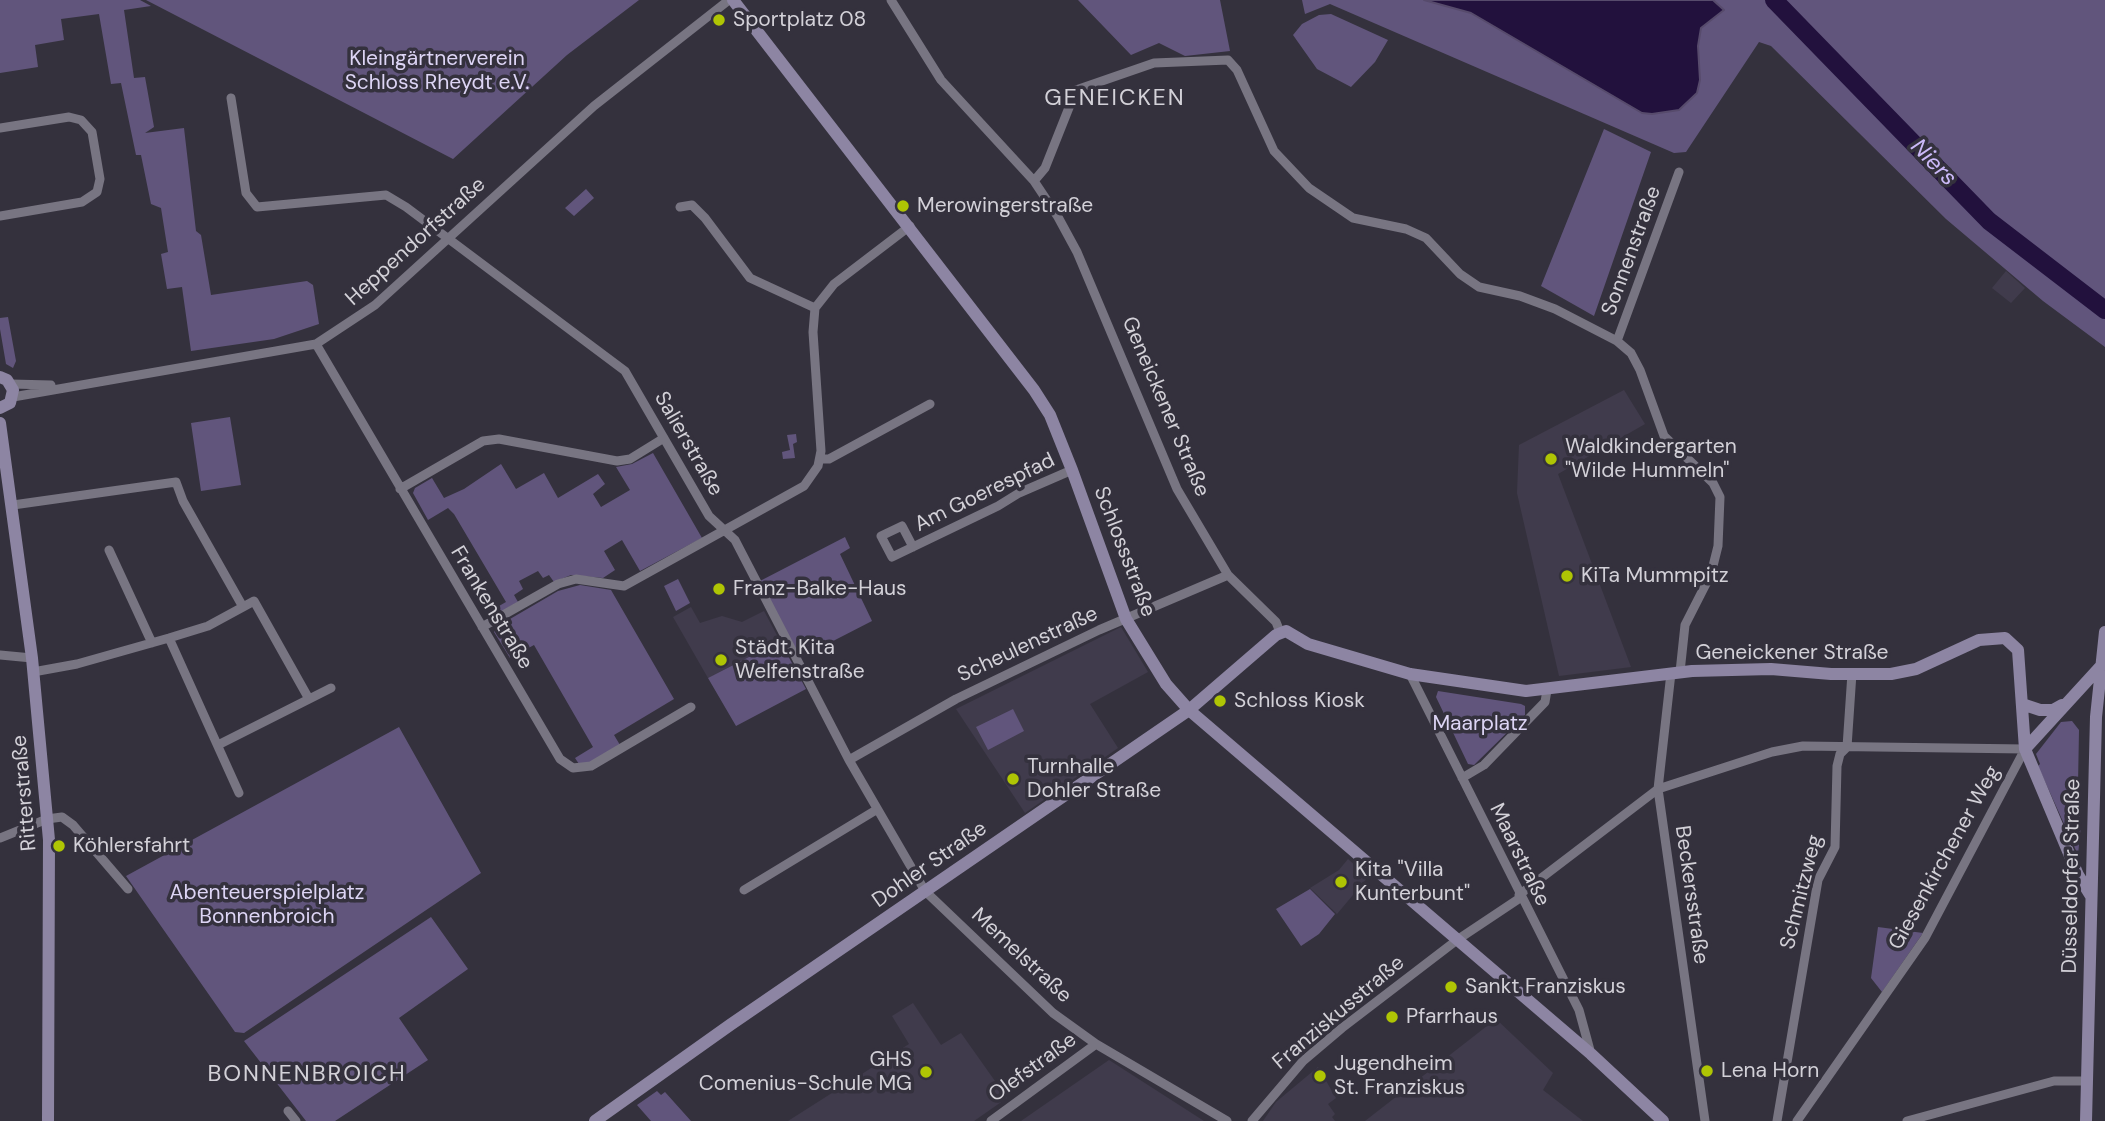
<!DOCTYPE html>
<meta charset="utf-8">
<style>
body{margin:0}
canvas{display:block;background:#34313d}
</style>
<canvas width="2105" height="1121"></canvas>
<script>
const ctx = document.querySelector('canvas').getContext('2d');
ctx.lineJoin = 'round';
function fillPath(path, color) {
  ctx.fillStyle = color;
  ctx.fill(path, 'evenodd');
}
function poly(rows) {
  const path = new Path2D();
  for (const r of rows) {
    path.moveTo(r[0], r[1]);
    for (let i = 2; i < r.length; i += 2) path.lineTo(r[i], r[i + 1]);
  }
  return path;
}
function trace(path, color, width, dash) {
  ctx.strokeStyle = color;
  ctx.lineWidth = width;
  ctx.lineCap = dash ? 'butt' : 'round';
  ctx.setLineDash(dash || []);
  ctx.stroke(path);
}
function drawText(font, color, halo, rows, align = 'center') {
  ctx.font = font + ' "DM Sans",sans-serif';
  ctx.lineWidth = 7;
  ctx.setLineDash([]);
  ctx.textBaseline = 'middle';
  ctx.strokeStyle = halo;
  ctx.fillStyle = color;
  for (const [text, x, y, turn = 0] of rows) {
    ctx.save();
    ctx.translate(x, y);
    ctx.rotate((+turn || 0) * Math.PI / 180);
    ctx.textAlign = isNaN(turn) ? turn : align;
    if (halo) ctx.strokeText(text, 0, 0);
    ctx.fillText(text, 0, 0);
    ctx.restore();
  }
}
fillPath(poly([
 [2006,271,2025,288,2011,303,1992,288],
 [1624,390,1645,424,1558,474,1631,667,1559,676,1517,493,1519,445],
 [691,607,700,623,722,616,742,622,764,611,780,641,708,678,673,617],
 [1121,627,1148,672,1090,704,1118,748,1025,813,956,709],
 [1348,859,1368,877,1337,914,1310,888,1339,870],
 [913,1003,941,1045,961,1033,1007,1098,974,1121,788,1121,909,1044,892,1016],
 [1496,1019,1553,1073,1543,1090,1583,1121,1365,1121],
 [1109,1060,1204,1121,1021,1121],
 [1318,1067,1336,1098,1328,1104,1335,1114,1332,1117,1335,1121,1263,1121,1276,1102]
]), '#403b4c');
fillPath(poly([
 [0,0,140,0,151,6,124,10,134,78,145,77,154,127,145,133,184,128,196,231,201,235,211,295,307,281,313,285,319,324,274,339,191,351,182,287,167,289,161,254,168,252,161,208,151,204,141,155,136,155,121,83,111,84,99,14,61,19,64,40,35,45,38,67,0,73],
 [146,0,639,0,567,55,453,159],
 [1078,0,1220,0,1230,51,1185,56,1159,43,1131,55],
 [1302,0,1424,0,1471,13,1642,113,1652,114,1700,79,1698,46,1701,28,1724,10,1713,0,2105,0,2105,347,2043,301,1946,219,1771,46,1759,42,1686,152,1674,153,1330,4,1305,14],
 [1331,14,1388,40,1375,62,1351,87,1317,69,1293,35,1302,24,1319,15],
 [1604,129,1651,152,1594,316,1541,286],
 [586,189,594,198,574,216,565,208],
 [8,317,16,361,13,368,6,364,0,329,0,318],
 [230,417,241,485,201,491,191,423],
 [796,434,797,442,793,444,795,458,783,459,782,452,790,450,787,435],
 [653,453,702,538,640,571,622,540,604,551,615,570,603,578,571,575,554,582,549,575,543,578,538,571,519,581,523,589,514,595,518,602,492,617,492,610,506,602,454,514,448,508,428,520,413,493,415,488,432,478,444,498,464,489,501,464,516,489,544,473,558,498,598,474,605,484,593,494,601,507,630,490,616,467,632,464],
 [845,537,850,548,840,554,872,621,800,658,760,581],
 [678,579,690,603,676,611,664,586],
 [580,585,611,590,674,699,614,735,620,745,591,762,579,764,575,758,593,747,534,645,510,658,494,632,498,626,558,591],
 [780,641,806,689,736,726,708,678],
 [1438,691,1521,704,1525,706,1525,715,1474,765,1468,764,1436,697],
 [1013,709,1024,731,988,750,976,727],
 [2072,721,2079,730,2078,784,2074,785,2081,824,2078,855,2038,766,2040,764,2036,754,2061,722],
 [399,727,481,873,244,1033,235,1032,126,876],
 [1310,889,1335,914,1319,934,1301,946,1276,909],
 [431,917,468,969,399,1018,428,1060,335,1121,306,1121,244,1041],
 [1878,927,1923,933,1882,992,1871,978],
 [657,1091,661,1095,665,1092,691,1121,651,1121,637,1105]
]), '#61557c');
const water = poly([
 [1424,0,1713,0,1724,10,1701,28,1698,46,1700,80,1697,93,1679,110,1652,114,1642,113,1471,13,1424,0]
]);
fillPath(water, '#22113d');
trace(water, '#574b6c', 2);
trace(poly([
 [1774,0,1989,221,2105,310]
]), '#22113d', 18);
trace(poly([
 [891,0,941,80,1034,181,1058,217,1077,252,1177,489,1228,575,1276,622,1280,632],
 [231,98,246,193,257,207,386,195,406,207,625,371,709,516,735,540,849,760,925,891,1053,1013,1096,1044,1227,1121],
 [0,128,69,117,81,120,92,132,100,179,97,192,82,202,0,216],
 [1034,181,1045,168,1076,90,1154,63,1228,60,1237,70,1274,151,1309,188,1353,218,1406,229,1426,238,1460,274,1479,287,1520,296,1555,309,1617,341,1631,353,1640,370,1664,436,1713,483,1720,497,1718,546,1711,574,1685,625,1680,672],
 [680,207,692,205,705,218,750,278,815,308],
 [1617,341,1679,172],
 [316,344,560,759,573,768,591,766,691,707],
 [11,384,51,385],
 [13,397,316,344,375,305,594,106,729,0],
 [820,459,829,459,930,404],
 [400,489,483,441,499,439,617,461,630,459,664,438],
 [13,505,176,482,183,501,243,607,208,626,169,638,77,664,33,672],
 [913,547,902,526,881,536,892,557,998,506,1019,493,1072,470],
 [109,550,152,643],
 [243,607,254,601,309,699],
 [482,627,558,584,576,579,624,586,804,486,818,466,821,451,813,332,815,308,834,284,910,226],
 [169,638,239,793],
 [0,655,32,658],
 [1671,673,1658,789,1705,1121],
 [1410,674,1579,1010,1591,1054],
 [218,745,331,688],
 [849,760,956,699,1099,630,1228,575],
 [1462,778,1484,765,1545,702,1547,690],
 [0,838,47,819,62,817,73,825,128,889],
 [744,890,876,810],
 [1519,895,1658,789,1772,752,1803,746,2025,749,1925,938,1797,1121],
 [288,1111,296,1121],
 [991,1121,1096,1044],
 [1252,1121,1303,1061,1342,1028,1457,940,1520,898],
 [1777,1121,1818,880,1835,847,1837,766,1840,754,1847,747,1852,673],
 [1907,1121,2054,1081,2087,1081]
]), '#787582', 9);
trace(poly([
 [733,0,1034,390,1050,415,1072,470,1126,619,1166,684,1189,710,1591,1054,1663,1121],
 [0,377,7,380,13,390,10,403,0,408],
 [0,423,32,658,49,840,48,1121],
 [2022,704,2040,710,2053,710,2062,705],
 [2025,749,2100,667],
 [595,1121,730,1025,1189,710,1276,635,1286,631,1308,644,1410,674,1526,691,1692,671,1771,669,1831,674,1891,674,1916,669,1979,640,2005,638,2018,650,2025,749,2078,875,2091,896],
 [2086,1121,2096,717,2105,632]
]), '#8d85a3', 12);
for (const [x, y, r, color] of [
 [719,20,7,"#afc504"],
 [903,206,7,"#afc504"],
 [1551,459,7,"#afc504"],
 [1567,576,7,"#afc504"],
 [719,589,7,"#afc504"],
 [721,660,7,"#afc504"],
 [1220,701,7,"#afc504"],
 [1013,779,7,"#afc504"],
 [59,846,7,"#afc504"],
 [1341,882,7,"#afc504"],
 [1451,987,7,"#afc504"],
 [1392,1017,7,"#afc504"],
 [1707,1071,7,"#afc504"],
 [926,1072,7,"#afc504"],
 [1320,1076,7,"#afc504"]
]) {
  const dot = new Path2D();
  dot.arc(x, y, r, 0, 2 * Math.PI);
  ctx.fillStyle = color;
  ctx.fill(dot);
  trace(dot, '#34313d', 2.5);
}
drawText('21px', '#d3d1d8', '#34313d', [
 ["Sportplatz 08",733,20],
 ["Merowingerstraße",917,206],
 ["Waldkindergarten",1565,447],
 ["\"Wilde Hummeln\"",1565,471],
 ["KiTa Mummpitz",1581,576],
 ["Franz-Balke-Haus",733,589],
 ["Städt. Kita",735,648],
 ["Welfenstraße",735,672],
 ["Schloss Kiosk",1234,701],
 ["Turnhalle",1027,767],
 ["Dohler Straße",1027,791],
 ["Köhlersfahrt",73,846],
 ["Kita \"Villa",1355,870],
 ["Kunterbunt\"",1355,894],
 ["Sankt Franziskus",1465,987],
 ["Pfarrhaus",1406,1017],
 ["GHS",912,1060,"right"],
 ["Comenius-Schule MG",912,1084,"right"],
 ["Jugendheim",1334,1064],
 ["St. Franziskus",1334,1088],
 ["Lena Horn",1721,1071]
], 'left');
drawText('21px', '#ddd5f5', '#34313d', [
 ["Kleingärtnerverein",437,59],
 ["Schloss Rheydt e.V.",437,83],
 ["Maarplatz",1480,724],
 ["Abenteuerspielplatz",267,893],
 ["Bonnenbroich",267,917]
]);
drawText('21px', '#d3d1d8', '#34313d', [
 ["Heppendorfstraße",416,242,-42],
 ["Sonnenstraße",1632,251,-70],
 ["Geneickener Straße",1165,407,67],
 ["Salierstraße",688,444,60],
 ["Am Goerespfad",985,493,-26],
 ["Schlossstraße",1124,552,69],
 ["Frankenstraße",491,608,59],
 ["Scheulenstraße",1028,645,-25],
 ["Geneickener Straße",1792,653],
 ["Ritterstraße",25,793,-95],
 ["Maarstraße",1519,855,64],
 ["Giesenkirchener Weg",1945,858,-61],
 ["Dohler Straße",930,865,-35],
 ["Düsseldorfer Straße",2072,876,-89],
 ["Schmitzweg",1802,892,-76],
 ["Beckersstraße",1691,895,82],
 ["Memelstraße",1021,956,43],
 ["Franziskusstraße",1339,1013,-40],
 ["Olefstraße",1033,1068,-36]
]);
ctx.letterSpacing = '2px';
drawText('23px', '#d3d1d8', '#34313d', [
 ["GENEICKEN",1115,99],
 ["BONNENBROICH",307,1075]
]);
ctx.letterSpacing = '0px';
drawText('italic 23px', '#cbb9f8', '#34313d', [
 ["Niers",1933,163,46]
]);
</script>
